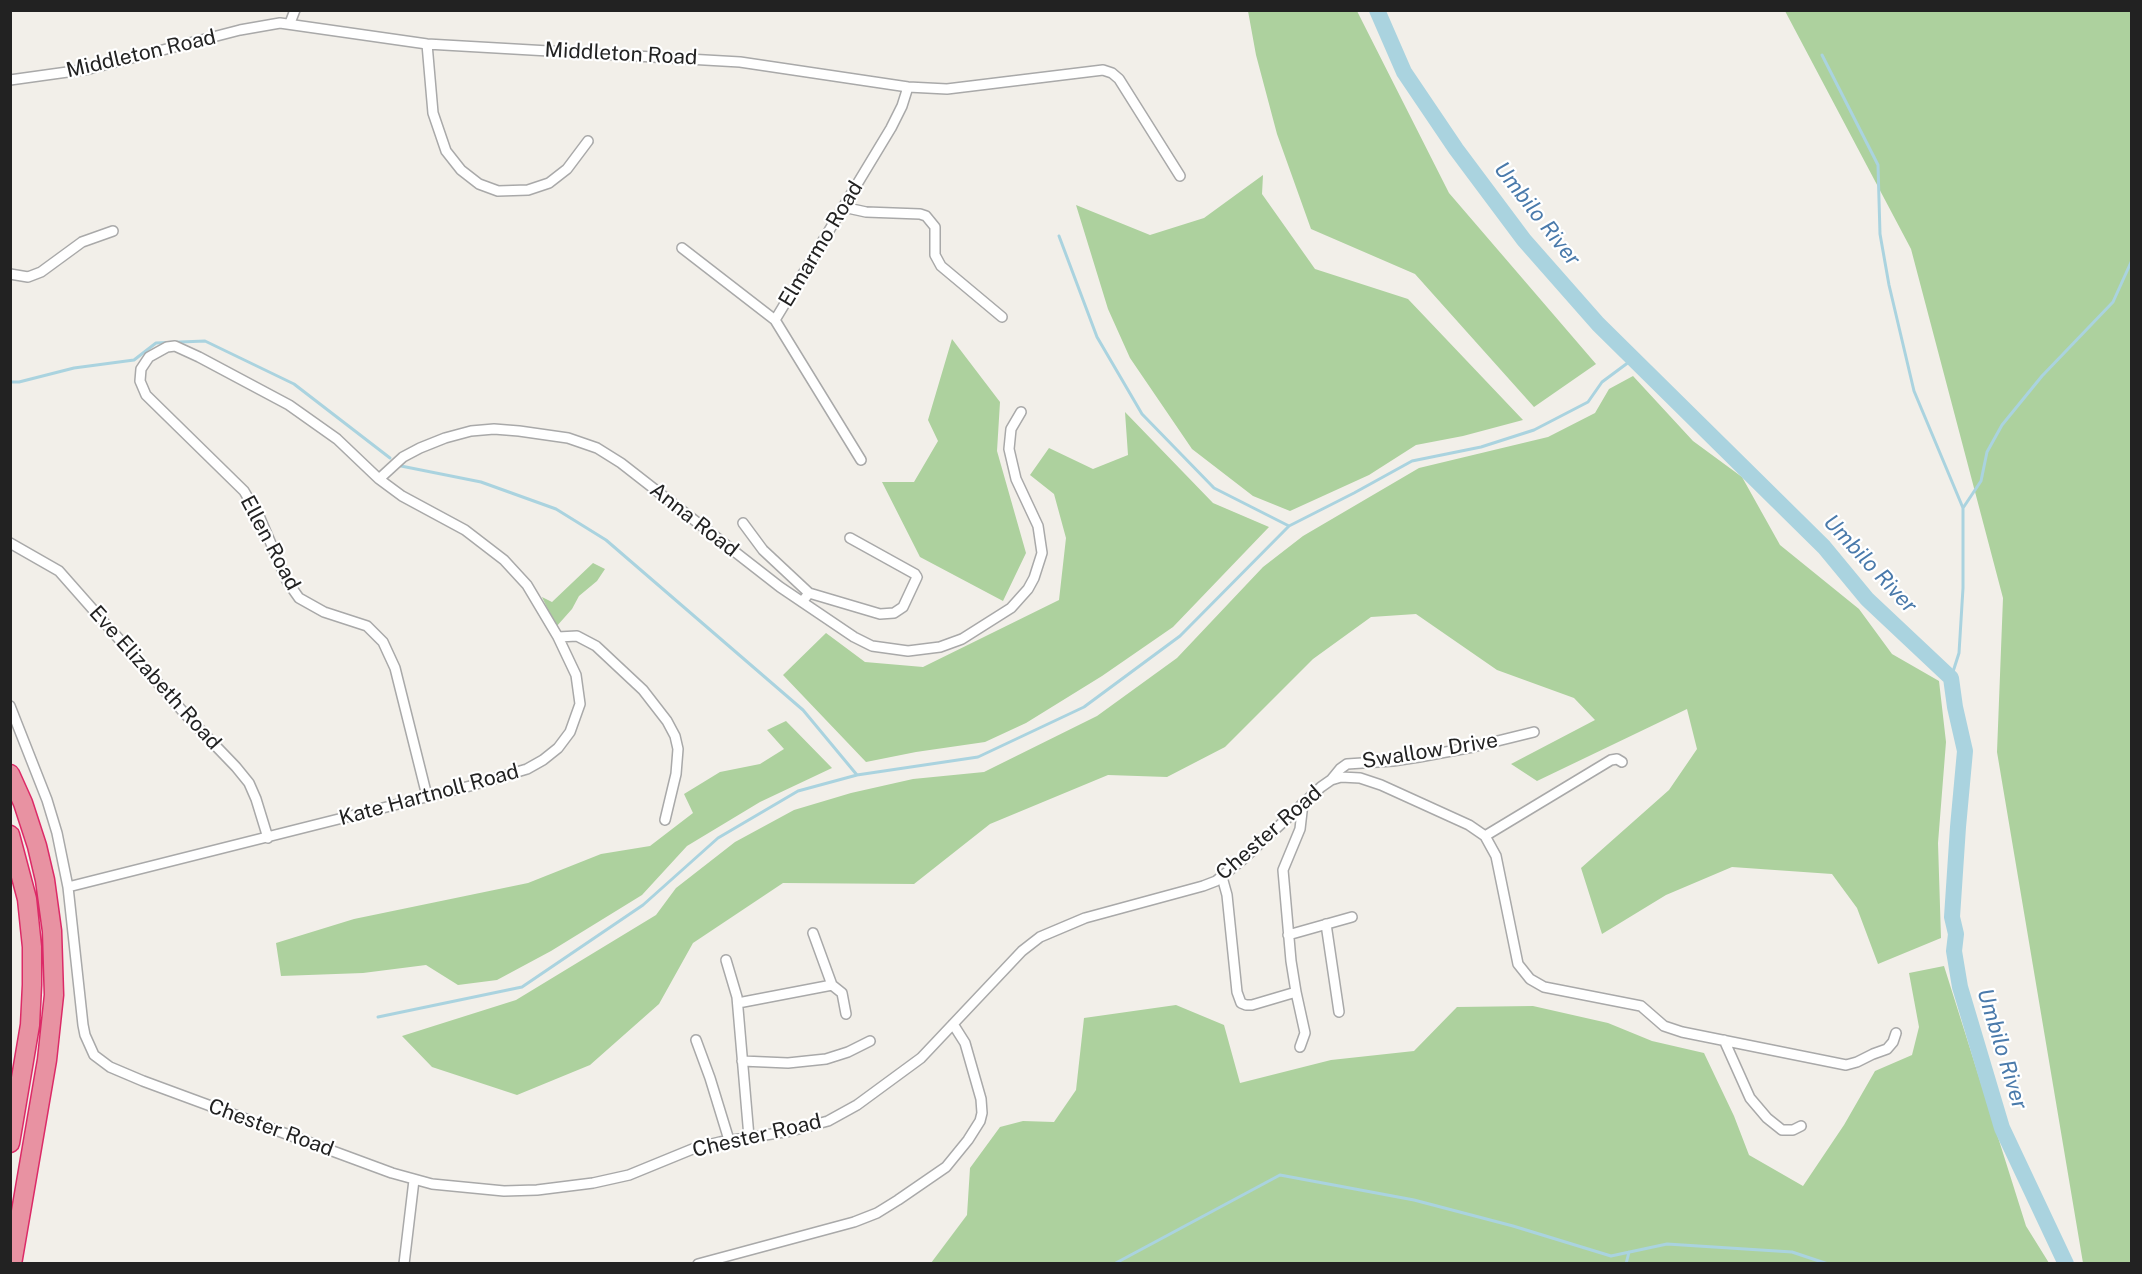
<!DOCTYPE html>
<style>
body{margin:0}
#map{position:relative;width:2142px;height:1274px;overflow:hidden;background:#f2efe9;font-family:"Public Sans",sans-serif}
canvas{display:block}
.frame{position:absolute;inset:0;border:12px solid #222;pointer-events:none}
</style>
<div id="map">
<canvas width="2142" height="1274"></canvas>
<div class="frame"></div>
</div>
<script>
const ctx = document.querySelector('canvas').getContext('2d');
ctx.lineJoin = 'round';
function fillPath(path, color) {
  ctx.fillStyle = color;
  ctx.fill(path, 'evenodd');
}
function poly(rows) {
  const path = new Path2D();
  for (const r of rows) {
    path.moveTo(r[0], r[1]);
    for (let i = 2; i < r.length; i += 2) path.lineTo(r[i], r[i + 1]);
  }
  return path;
}
function trace(path, color, width, dash) {
  ctx.strokeStyle = color;
  ctx.lineWidth = width;
  ctx.lineCap = dash ? 'butt' : 'round';
  ctx.setLineDash(dash || []);
  ctx.stroke(path);
}
function drawText(font, color, halo, rows, align = 'center') {
  ctx.font = font + ' "Public Sans",sans-serif';
  ctx.lineWidth = 4.5;
  ctx.setLineDash([]);
  ctx.textBaseline = 'middle';
  ctx.strokeStyle = halo;
  ctx.fillStyle = color;
  for (const [text, x, y, turn = 0] of rows) {
    ctx.save();
    ctx.translate(x, y);
    ctx.rotate((+turn || 0) * Math.PI / 180);
    ctx.textAlign = isNaN(turn) ? turn : align;
    if (halo) ctx.strokeText(text, 0, 0);
    ctx.fillText(text, 0, 0);
    ctx.restore();
  }
}
fillPath(poly([
 [1248,11,1357,11,1449,193,1596,364,1534,407,1415,274,1311,229,1277,134,1256,55],
 [1785,11,2131,11,2131,1263,2083,1263,1997,752,2003,598,1911,249],
 [1263,175,1262,194,1315,269,1408,299,1523,420,1463,436,1416,445,1369,475,1290,511,1253,496,1192,449,1130,358,1108,309,1076,205,1150,235,1204,218],
 [952,339,1000,402,997,451,1026,553,1003,601,920,557,882,482,914,482,938,441,928,420],
 [1633,376,1693,441,1742,477,1780,545,1859,609,1892,654,1939,681,1946,742,1938,843,1941,938,1878,964,1857,908,1832,874,1732,867,1666,895,1602,934,1581,868,1669,790,1697,749,1687,709,1537,781,1511,764,1595,720,1574,698,1497,670,1416,614,1371,617,1313,659,1225,747,1167,777,1108,775,990,824,914,884,783,883,693,943,659,1004,590,1065,517,1095,432,1067,402,1036,516,1000,656,915,676,888,735,842,794,810,851,793,913,779,984,772,1097,716,1177,658,1263,567,1303,536,1419,468,1548,437,1595,413,1609,389],
 [1125,412,1213,503,1269,527,1173,627,1102,676,1026,723,985,742,916,752,866,762,783,675,826,633,865,662,923,667,1059,600,1066,538,1054,494,1030,475,1049,448,1093,469,1128,455],
 [593,563,605,569,597,581,579,596,572,609,556,627,542,597,552,602],
 [786,721,832,768,760,802,687,846,642,895,551,951,497,980,458,985,426,965,363,973,281,976,276,943,354,919,528,883,601,854,650,846,693,813,684,794,720,772,760,764,784,749,767,730],
 [1944,966,2026,1226,2049,1263,931,1263,967,1215,970,1168,1000,1127,1023,1121,1054,1122,1076,1090,1084,1018,1176,1005,1224,1025,1240,1083,1331,1060,1414,1051,1457,1007,1533,1006,1608,1023,1652,1041,1704,1053,1734,1116,1749,1155,1803,1186,1844,1125,1875,1071,1912,1055,1919,1027,1909,973]
]), '#add19e');
trace(poly([
 [1822,55,1878,165,1880,234,1889,285,1914,391,1963,508],
 [1059,236,1097,337,1142,414,1214,488,1289,526],
 [10,382,19,382,74,368,134,360,156,343,205,341,294,384,390,458],
 [401,466,481,482,556,509,606,540,803,710,857,775],
 [1951,678,1959,653,1963,588,1963,508,1981,481,1987,452,2002,425,2042,376,2113,302,2132,260],
 [378,1017,522,987,643,905,718,838,798,791,857,775,978,757,1084,707,1180,636,1289,526,1354,493,1412,461,1481,447,1534,430,1588,402,1602,382,1633,359],
 [1114,1264,1280,1175,1414,1200,1513,1226,1611,1256,1667,1244,1792,1252,1828,1264],
 [1626,1264,1629,1252]
]), '#aad3df', 3);
trace(poly([
 [1377,10,1404,72,1456,149,1524,240,1598,324,1824,547,1867,599,1951,678,1955,707,1965,751,1958,827,1952,917,1956,934,1954,951,1960,987,2002,1128,2066,1264]
]), '#aad3df', 16);
const minor = poly([
 [290,23,295,10],
 [427,44,433,113,446,151,461,170,479,184,498,191,528,190,549,183,567,169,588,141],
 [10,80,89,69,240,30,280,23,427,44,740,62,908,87,947,89,1103,70,1112,73,1119,79,1180,176],
 [843,207,866,212,920,214,926,216,935,227,935,255,941,266,1002,317],
 [682,248,775,320],
 [10,274,28,277,41,272,82,242,113,231],
 [861,460,775,320,891,128,902,106,908,87],
 [379,479,403,457,420,448,445,438,471,431,494,429,519,431,568,438,597,448,621,463,780,587,854,637,872,646,908,651,940,647,962,639,1011,608,1028,589,1034,578,1042,553,1038,526,1016,479,1009,449,1011,429,1021,412],
 [743,523,763,550,809,593],
 [10,543,59,571,186,715,236,767,249,783,256,799,268,838],
 [802,602,809,593,880,614,894,613,903,607,917,577,915,574,850,538],
 [558,637,577,636,596,646,643,690,667,721,675,736,678,749,676,774,665,820],
 [10,706,47,800,57,833,68,887,83,1025,85,1035,94,1055,110,1067,143,1081,392,1173,432,1184,504,1191,537,1190,593,1183,629,1175,695,1148,720,1142,791,1131,828,1121,857,1105,921,1058,1022,951,1040,937,1085,918,1203,886,1216,881,1242,860,1321,787,1331,780,1341,777,1360,778,1381,785,1469,825,1485,836,1496,856,1518,964,1530,979,1544,987,1641,1006,1664,1026,1682,1032,1846,1065,1857,1062,1873,1054,1887,1049,1893,1042,1896,1033],
 [1331,780,1340,769,1347,764,1393,761,1419,757,1473,747,1534,732],
 [1485,836,1611,760,1617,759,1622,762],
 [1222,877,1227,895,1237,992,1241,1003,1246,1005,1252,1005,1296,992,1291,961,1283,870,1300,829,1303,803],
 [68,887,470,786,527,769,543,760,558,748,570,732,580,704,576,675,558,637,527,585,504,560,465,530,402,496,379,479,337,439,289,405,199,357,175,346,167,347,149,357,141,369,140,381,146,395,244,491,260,518,287,581,299,598,324,612,367,626,383,642,395,668,427,796],
 [1326,924,1339,1012],
 [813,933,832,985,842,993,846,1014],
 [1288,935,1352,917],
 [726,960,737,997,749,1137],
 [1296,992,1305,1033,1300,1047],
 [738,1003,832,985],
 [696,1040,710,1078,729,1140],
 [1724,1040,1750,1098,1767,1118,1782,1130,1793,1130,1801,1126],
 [742,1061,788,1063,826,1059,848,1052,870,1041],
 [404,1264,414,1180],
 [698,1264,854,1222,877,1213,898,1200,946,1167,968,1140,980,1121,982,1113,981,1099,965,1043,953,1024]
]);
const motorway = poly([
 [10,774,23,803,37,846,45,880,52,931,54,995,47,1060,12,1264],
 [10,835,27,899,32,947,32,985,30,1025,10,1143]
]);
trace(minor, '#a9a9a9', 12);
trace(motorway, '#dc2a67', 21);
trace(minor, '#fff', 9);
trace(motorway, '#e892a2', 18);
drawText('21px', '#222', '#fff', [
 ["Middleton Road",141,54,-13],
 ["Middleton Road",621,54,3],
 ["Elmarmo Road",821,244,-59],
 ["Anna Road",694,520,38],
 ["Ellen Road",270,543,62],
 ["Eve Elizabeth Road",155,678,48],
 ["Swallow Drive",1430,751,-9],
 ["Kate Hartnoll Road",429,795,-15],
 ["Chester Road",1269,833,-41],
 ["Chester Road",271,1128,20],
 ["Chester Road",757,1136,-13]
]);
drawText('italic 22px', '#4a7aab', '#fff', [
 ["Umbilo River",1537,214,52],
 ["Umbilo River",1870,564,47],
 ["Umbilo River",2002,1049,73]
]);
</script>
